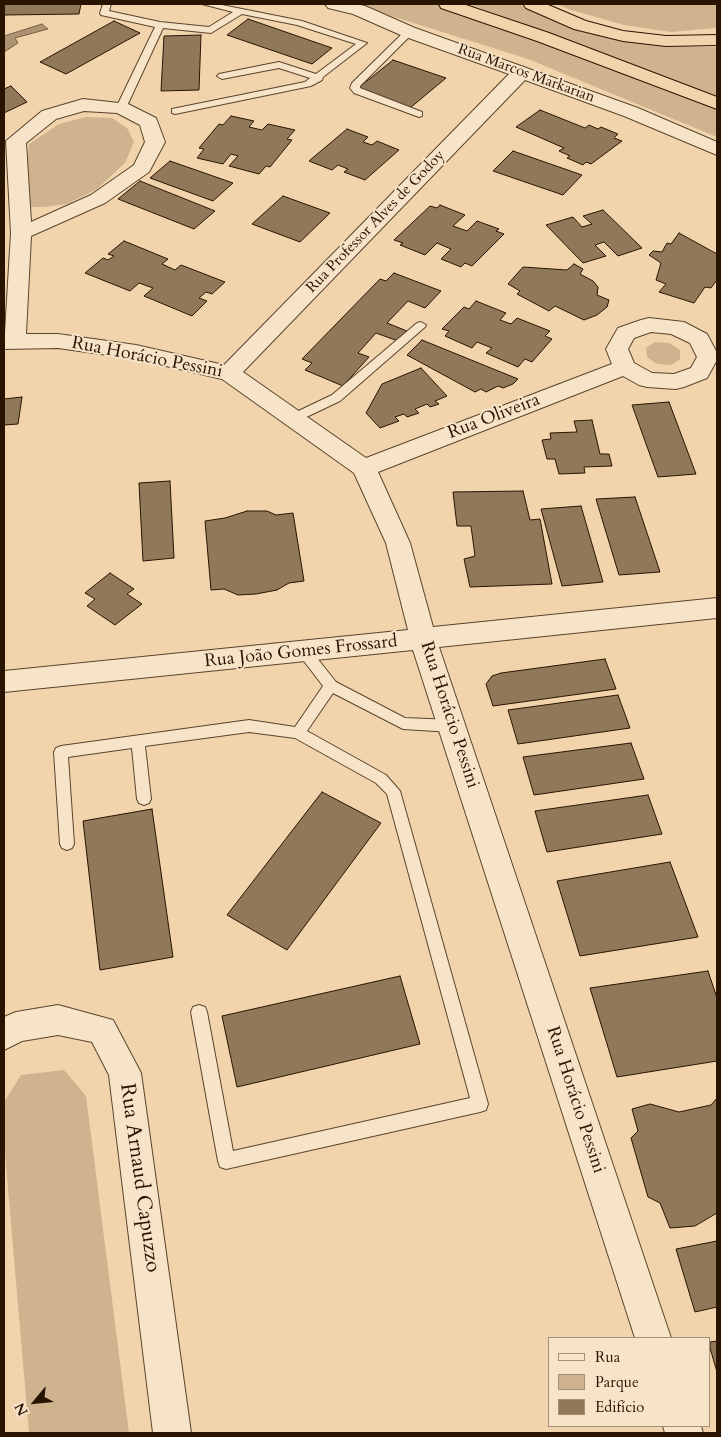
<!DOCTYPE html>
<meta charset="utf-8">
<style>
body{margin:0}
#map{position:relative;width:721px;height:1437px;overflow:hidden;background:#f1d4ab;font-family:Cardo,serif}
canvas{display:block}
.frame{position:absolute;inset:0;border:5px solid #281401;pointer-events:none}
.legend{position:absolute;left:548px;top:1337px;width:162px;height:90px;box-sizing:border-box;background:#f6e3c8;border:1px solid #a49078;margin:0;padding:6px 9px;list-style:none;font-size:15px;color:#281401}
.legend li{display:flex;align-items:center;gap:10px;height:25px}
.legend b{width:25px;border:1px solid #a49078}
.north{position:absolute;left:10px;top:1377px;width:50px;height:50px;-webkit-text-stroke:4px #f6e3c8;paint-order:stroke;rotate:242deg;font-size:14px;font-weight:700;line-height:20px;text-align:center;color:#281401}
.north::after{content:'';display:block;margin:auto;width:18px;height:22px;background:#281401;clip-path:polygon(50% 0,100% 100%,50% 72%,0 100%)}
</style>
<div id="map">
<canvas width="721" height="1437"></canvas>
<div class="frame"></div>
<ul class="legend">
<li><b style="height:6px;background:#f6e3c8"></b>Rua</li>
<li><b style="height:14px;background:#cfb38e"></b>Parque</li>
<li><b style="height:14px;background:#917859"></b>Edifício</li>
</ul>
<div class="north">N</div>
</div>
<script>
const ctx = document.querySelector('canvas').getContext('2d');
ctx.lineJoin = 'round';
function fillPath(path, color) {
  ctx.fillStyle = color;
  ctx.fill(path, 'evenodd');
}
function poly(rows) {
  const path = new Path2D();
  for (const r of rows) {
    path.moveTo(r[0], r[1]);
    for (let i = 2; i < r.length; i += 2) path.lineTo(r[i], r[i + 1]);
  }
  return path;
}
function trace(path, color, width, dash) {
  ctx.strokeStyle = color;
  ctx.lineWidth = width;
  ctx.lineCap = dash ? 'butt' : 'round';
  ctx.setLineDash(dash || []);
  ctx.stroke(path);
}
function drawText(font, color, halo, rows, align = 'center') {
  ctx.font = font + ' Cardo,serif';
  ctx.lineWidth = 4;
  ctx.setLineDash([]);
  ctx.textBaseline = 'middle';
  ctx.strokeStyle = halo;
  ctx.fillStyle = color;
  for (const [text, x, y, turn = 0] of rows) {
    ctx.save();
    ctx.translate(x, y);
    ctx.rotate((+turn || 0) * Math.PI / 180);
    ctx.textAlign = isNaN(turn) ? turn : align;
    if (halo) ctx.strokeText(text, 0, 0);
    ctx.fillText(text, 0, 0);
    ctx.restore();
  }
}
fillPath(poly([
 [353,4,438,4,511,29,671,89,717,108,717,137,528,59],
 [469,4,519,4,529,10,580,31,617,40,669,47,717,47,717,96],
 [557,4,717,4,717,28,671,32,624,25,571,10],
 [86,117,112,118,127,128,134,142,125,163,97,189,67,204,44,207,28,207,23,195,29,144,59,124],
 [655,342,669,343,680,350,680,359,671,365,657,364,647,357,646,348],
 [64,1070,86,1096,129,1433,29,1433,4,1142,4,1102,21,1075]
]), '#cfb38e');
const water = poly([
 [42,24,48,29,15,38,18,43,4,52,4,36,42,24]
]);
fillPath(water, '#ad9371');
trace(water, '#786044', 1);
const building = poly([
 [4,4,81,4,79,14,4,15,4,4],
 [248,19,332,48,312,64,227,35,248,19],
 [114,21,140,33,66,74,40,62,114,21],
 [201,35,199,90,161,91,164,36,201,35],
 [393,60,446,78,410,108,357,89,393,60],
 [11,86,27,102,4,113,4,89,11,86],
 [540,110,585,128,589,125,598,129,601,127,618,134,614,138,622,141,591,164,586,162,583,165,567,158,570,156,559,151,564,148,516,127,540,110],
 [231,116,254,121,249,127,262,130,268,124,295,130,287,139,292,140,270,167,266,166,259,174,229,166,238,156,231,154,223,164,197,158,204,149,199,148,219,124,223,125,231,116],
 [347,129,368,137,363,142,372,145,377,141,399,150,365,180,344,172,348,169,338,165,332,170,309,161,347,129],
 [513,151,582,175,563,195,493,171,513,151],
 [170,161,233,183,213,201,150,178,170,161],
 [140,181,215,211,194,229,118,199,140,181],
 [283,196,330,213,300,242,252,224,283,196],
 [440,205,465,215,453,226,467,231,477,221,499,229,496,231,504,234,472,266,465,263,461,267,441,259,451,249,437,243,425,255,400,245,403,243,394,240,430,206,437,208,440,205],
 [603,210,642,248,618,256,604,242,595,245,606,256,583,263,546,225,573,217,582,227,592,224,583,216,603,210],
 [679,233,717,254,717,280,711,288,705,287,694,303,659,292,666,284,656,280,661,263,649,255,653,251,662,252,667,243,671,244,679,233],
 [124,241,168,259,162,264,175,270,181,265,225,282,212,294,206,292,199,298,207,301,192,316,144,296,153,288,139,283,130,291,85,273,103,258,108,260,114,256,108,254,124,241],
 [574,264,583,269,580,274,593,281,598,287,597,295,609,300,607,307,597,315,584,320,555,306,549,311,517,294,520,291,508,284,523,267,567,270,574,264],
 [394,273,441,291,425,308,408,301,387,323,407,331,398,341,376,333,358,353,369,357,343,386,305,370,312,363,302,359,380,279,386,281,394,273],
 [476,301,506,313,500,320,511,324,517,318,550,331,545,336,552,339,532,362,525,359,518,367,486,353,492,348,477,342,472,348,445,336,449,331,442,329,464,307,469,309,476,301],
 [422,340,518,379,513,384,503,388,498,386,486,392,481,389,475,392,407,355,422,340],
 [421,368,447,396,435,401,439,404,430,407,427,404,415,409,419,413,407,417,404,414,395,417,399,421,380,428,366,413,382,384,421,368],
 [22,397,18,424,4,425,4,399,22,397],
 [669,402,696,474,658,477,632,405,669,402],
 [592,420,600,454,609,454,612,466,584,467,585,473,559,474,555,459,547,459,542,440,551,439,550,433,577,432,574,421,592,420],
 [170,481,174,558,143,561,139,483,170,481],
 [523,491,530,520,540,519,552,584,470,587,464,559,475,556,471,526,457,526,453,492,523,491],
 [635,497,660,572,619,575,596,499,635,497],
 [581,506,603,582,562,586,541,509,581,506],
 [247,511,267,511,276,515,293,513,304,581,289,583,277,590,256,594,238,595,224,589,211,590,205,521,225,518,247,511],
 [110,573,134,589,127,594,142,604,115,625,87,606,95,599,85,593,110,573],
 [605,659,616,689,493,706,486,684,492,676,501,673,605,659],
 [618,695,630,728,518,744,508,710,618,695],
 [631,743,644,779,534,795,523,757,631,743],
 [322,792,381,823,287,950,227,915,322,792],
 [648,795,662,834,547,852,535,811,648,795],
 [152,809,173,957,100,970,83,821,152,809],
 [670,862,698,937,580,956,557,881,670,862],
 [708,971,717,998,717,1061,617,1077,590,988,708,971],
 [400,976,420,1044,237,1087,222,1016,400,976],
 [717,1098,717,1213,695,1226,670,1228,660,1203,648,1197,631,1138,638,1131,632,1109,650,1104,679,1112,711,1105,717,1098],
 [717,1241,717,1307,695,1312,676,1249,717,1241],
 [717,1341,717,1372,710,1348,710,1342,717,1341]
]);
fillPath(building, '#917859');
trace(building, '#281401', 1);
const service = poly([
 [103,4,111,4,109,11,160,22,209,27,233,12,202,4,217,4,302,21,367,43,323,77,322,80,311,86,175,114,172,113,172,109,305,82,310,78,279,68,222,79,217,76,219,74,279,62,316,74,356,44,297,25,242,14,211,33,163,28,126,108,121,111,116,108,155,27,101,15,100,13,103,4],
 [409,29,412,30,412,34,360,86,360,88,422,112,422,116,419,117,354,93,350,88,352,83,406,30,409,29],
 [421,322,426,325,425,327,340,401,298,421,290,421,288,418,290,415,332,395,417,323,421,322],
 [304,647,309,648,336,682,405,718,452,720,457,722,459,726,457,730,452,732,403,729,333,693,307,731,386,775,400,791,488,1104,486,1110,480,1112,226,1169,220,1167,218,1161,191,1012,193,1007,199,1005,205,1007,207,1012,233,1151,470,1098,387,794,376,783,295,738,249,732,145,746,151,799,149,803,144,805,139,803,137,799,132,748,68,757,74,844,72,848,67,850,62,848,60,844,54,752,56,748,61,746,249,720,295,727,323,686,297,652,299,648,304,647]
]);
const minor = poly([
 [325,4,355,4,365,6,415,28,638,108,717,142,717,155,624,116,525,80,243,372,366,458,612,364,606,349,618,328,641,320,649,318,684,322,707,334,717,353,717,360,707,378,684,387,676,389,647,387,639,385,623,376,378,472,410,543,433,627,717,598,717,618,439,647,671,1338,635,1338,413,650,4,692,4,671,408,630,386,543,354,473,222,379,136,359,58,348,4,349,11,233,6,141,42,111,83,99,128,104,156,118,165,142,149,172,105,203,31,236,26,334,58,334,136,345,224,365,509,74,403,36,353,14,328,8,325,4],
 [84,111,117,113,140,125,145,142,134,165,91,195,31,222,26,143,56,119,84,111],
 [651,332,671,334,690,343,697,357,691,368,674,374,652,373,634,363,628,349,634,338,651,332],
 [58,1005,113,1020,141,1073,191,1433,153,1433,109,1075,92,1042,58,1035,22,1041,4,1050,4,1017,16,1012,58,1005],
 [663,1426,701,1426,703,1433,665,1433,663,1426]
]);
const motorway = poly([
 [439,4,463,4,549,33,717,97,717,109,537,41,441,8,439,4],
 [523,4,546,4,586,21,623,31,666,36,717,35,717,45,666,46,623,41,574,29,526,8,523,4]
]);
trace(service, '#5a442c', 2);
trace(minor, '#5a442c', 2);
trace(motorway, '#281401', 2);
fillPath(service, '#f6e3c8');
fillPath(minor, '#f6e3c8');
fillPath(motorway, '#f1d4ab');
drawText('15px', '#281401', '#f6e3c8', [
 ["Rua Marcos Markarian",526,74,20],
 ["Rua Professor Alves de Godoy",376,222,-46]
]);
drawText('18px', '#281401', '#f6e3c8', [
 ["Rua Horácio Pessini",147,358,11],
 ["Rua Oliveira",494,417,-21],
 ["Rua João Gomes Frossard",301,652,-6],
 ["Rua Horácio Pessini",449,715,72],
 ["Rua Horácio Pessini",575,1100,72]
]);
drawText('21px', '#281401', '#f6e3c8', [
 ["Rua Arnaud Capuzzo",139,1178,82]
]);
</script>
